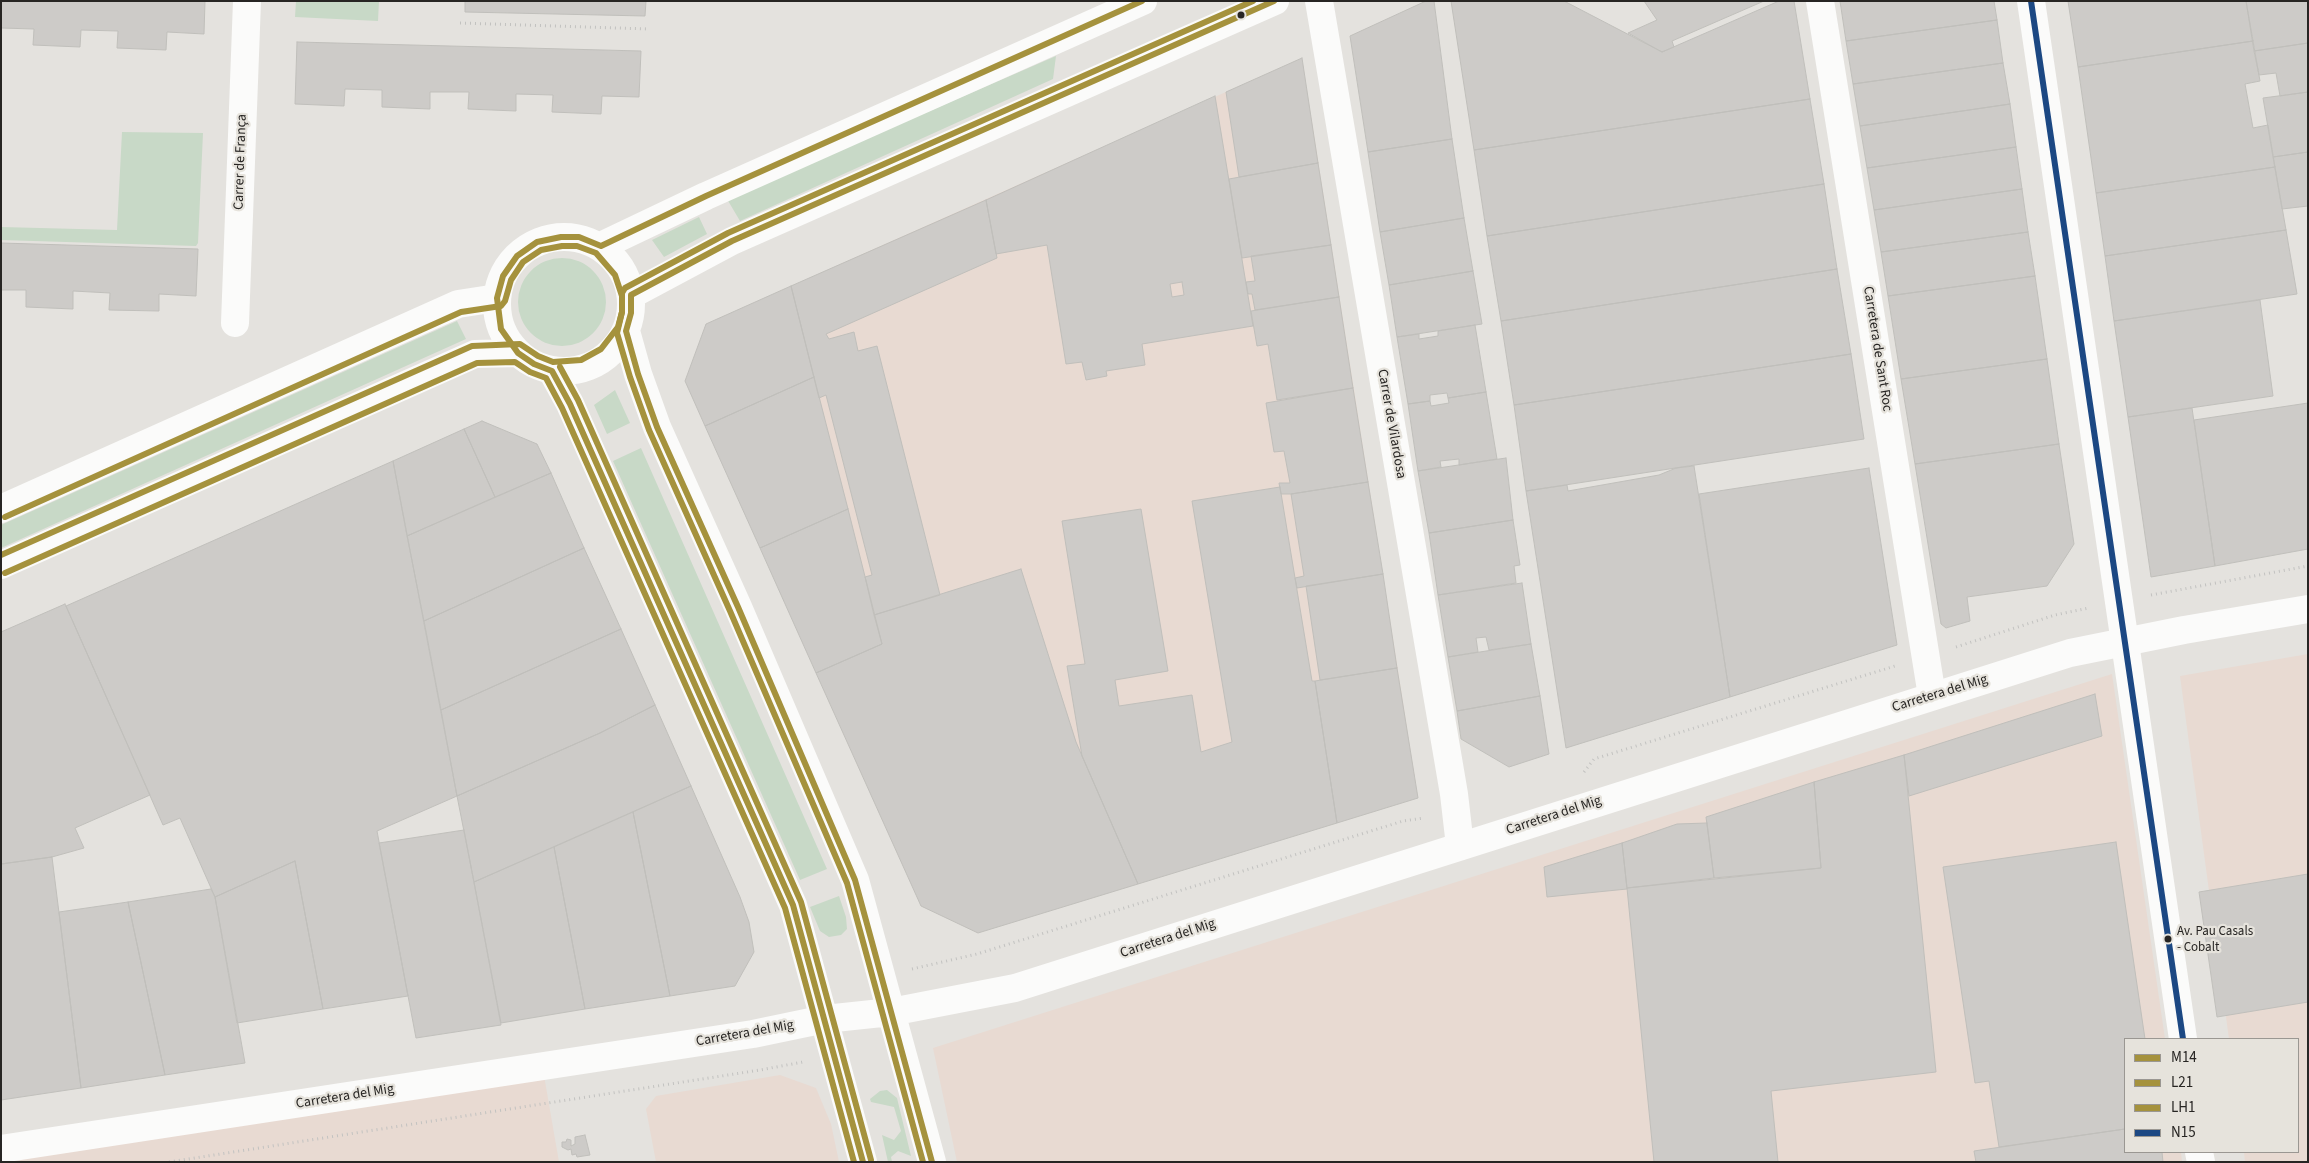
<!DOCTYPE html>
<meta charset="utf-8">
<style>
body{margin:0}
#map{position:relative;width:2309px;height:1163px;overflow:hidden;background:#e4e2de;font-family:"Source Sans 3",sans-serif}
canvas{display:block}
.frame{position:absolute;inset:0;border:2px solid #272523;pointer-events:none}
.legend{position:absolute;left:2124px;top:1038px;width:175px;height:115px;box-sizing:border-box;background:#e6e3dc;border:1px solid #9a9792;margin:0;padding:6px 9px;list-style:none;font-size:15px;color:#272523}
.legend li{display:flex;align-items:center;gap:10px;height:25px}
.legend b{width:25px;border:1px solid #9a9792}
</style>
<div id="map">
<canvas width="2309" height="1163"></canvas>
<div class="frame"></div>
<ul class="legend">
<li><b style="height:6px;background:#a5923d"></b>M14</li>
<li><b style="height:6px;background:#a5923d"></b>L21</li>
<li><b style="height:6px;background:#a5923d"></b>LH1</li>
<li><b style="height:6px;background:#1c4883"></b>N15</li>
</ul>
</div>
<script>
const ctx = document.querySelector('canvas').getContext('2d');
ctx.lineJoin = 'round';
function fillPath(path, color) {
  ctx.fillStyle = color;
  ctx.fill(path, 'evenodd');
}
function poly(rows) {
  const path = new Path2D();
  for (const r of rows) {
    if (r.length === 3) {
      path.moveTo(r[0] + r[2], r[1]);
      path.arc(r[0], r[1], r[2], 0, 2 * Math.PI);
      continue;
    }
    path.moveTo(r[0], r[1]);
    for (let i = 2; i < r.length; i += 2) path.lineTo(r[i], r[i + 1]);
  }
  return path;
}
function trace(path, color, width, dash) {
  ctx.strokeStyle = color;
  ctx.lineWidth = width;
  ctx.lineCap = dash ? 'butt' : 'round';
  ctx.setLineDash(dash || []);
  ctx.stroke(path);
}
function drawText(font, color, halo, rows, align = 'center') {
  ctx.font = font + ' "Source Sans 3",sans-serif';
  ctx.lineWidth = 4.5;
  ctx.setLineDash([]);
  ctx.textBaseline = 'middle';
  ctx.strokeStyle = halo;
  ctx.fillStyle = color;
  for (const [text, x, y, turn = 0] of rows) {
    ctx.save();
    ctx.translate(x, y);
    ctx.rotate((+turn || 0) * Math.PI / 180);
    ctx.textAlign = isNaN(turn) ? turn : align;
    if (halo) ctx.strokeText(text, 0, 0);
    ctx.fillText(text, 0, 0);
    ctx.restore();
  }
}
fillPath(poly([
 [1302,58,1418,798,978,933,921,906,685,381,706,324],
 [2308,654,2308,1162,2245,1162,2244,1152,2298,1152,2298,1039,2229,1039,2180,676],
 [2112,674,2165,1039,2125,1039,2125,1152,2181,1152,2182,1162,957,1162,933,1048],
 [542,1064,559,1162,1,1162],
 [780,1075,816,1088,831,1124,839,1162,656,1162,646,1109,656,1096]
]), '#e8dad2');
fillPath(poly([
 [296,1,379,1,378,21,295,17],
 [1056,56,1053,79,740,221,727,199],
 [122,132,203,133,198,243,196,246,1,240,1,227,117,230],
 [699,217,707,234,664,257,652,240],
 [562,302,44],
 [457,321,466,339,1,548,1,525],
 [615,390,630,423,607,434,594,405],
 [641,448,827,869,800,880,613,461],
 [839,896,846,917,847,929,841,935,829,937,820,931,810,907],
 [887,1090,897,1098,911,1156,898,1151,891,1157,892,1162,888,1162,882,1135,894,1140,901,1131,894,1107,871,1102,870,1099,880,1091]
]), '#c8d9c7');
const building = poly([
 [1,1,205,1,204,34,167,32,166,50,117,48,118,31,81,30,80,47,33,45,34,29,1,28,1,1],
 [465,1,646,1,645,16,465,12,465,1],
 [1426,1,1434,1,1452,139,1368,152,1350,36,1426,1],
 [1451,1,1564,1,1662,52,1779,1,1794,1,1810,99,1474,150,1451,1],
 [1644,1,1764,1,1672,41,1674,47,1662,52,1628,33,1657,20,1644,1],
 [1840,1,1994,1,1997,20,1846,41,1840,1],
 [2068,1,2246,1,2253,41,2078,67,2068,1],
 [2246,1,2308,1,2308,43,2254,51,2246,1],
 [1997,20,2003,63,1853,84,1846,41,1997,20],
 [2253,41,2260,81,2245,84,2253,128,2268,125,2275,167,2096,193,2078,67,2253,41],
 [297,42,641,51,639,97,602,96,601,114,552,112,553,95,516,94,516,111,468,109,469,92,430,92,430,109,382,107,382,90,345,89,344,106,295,104,297,42],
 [2308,43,2308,92,2280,96,2276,73,2259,75,2254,51,2308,43],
 [1302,58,1318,163,1239,177,1226,92,1302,58],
 [2003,63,2010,104,1860,126,1853,84,2003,63],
 [2308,92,2308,152,2273,157,2263,98,2308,92],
 [1215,96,1253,326,1142,344,1145,365,1106,371,1107,376,1086,380,1082,362,1066,364,1047,245,996,254,986,200,1215,96],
 [1182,282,1184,295,1172,297,1170,284,1182,282],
 [1810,99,1824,184,1487,236,1474,150,1810,99],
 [2010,104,2016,147,1867,168,1860,126,2010,104],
 [1452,139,1464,218,1380,232,1368,152,1452,139],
 [2016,147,2022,189,1874,210,1867,168,2016,147],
 [2308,152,2308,206,2282,209,2273,157,2308,152],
 [1318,163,1331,245,1242,258,1229,179,1318,163],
 [2275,167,2286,230,2105,256,2096,193,2275,167],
 [1824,184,1837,269,1501,321,1487,236,1824,184],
 [2022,189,2028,232,1881,252,1874,210,2022,189],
 [986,200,997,258,826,334,829,339,854,332,858,351,877,346,940,595,874,615,865,577,872,575,826,395,819,398,791,286,986,200],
 [1464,218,1473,271,1389,285,1380,232,1464,218],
 [2286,230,2297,294,2114,321,2105,256,2286,230],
 [2028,232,2035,276,1888,296,1881,252,2028,232],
 [1,243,198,249,196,296,159,294,159,311,109,310,110,293,73,291,73,309,26,307,26,290,1,290,1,243],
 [1331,245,1339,297,1255,310,1252,294,1248,294,1246,282,1255,281,1251,256,1331,245],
 [1837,269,1851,354,1514,405,1501,321,1837,269],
 [1473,271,1482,324,1397,337,1389,285,1473,271],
 [2035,276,2047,359,1901,379,1888,296,2035,276],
 [791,286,814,377,705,426,685,381,706,324,791,286],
 [1339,297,1353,388,1277,400,1268,344,1257,346,1251,311,1339,297],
 [2260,300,2273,396,2128,417,2114,321,2260,300],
 [1475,325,1486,392,1448,398,1447,393,1430,395,1430,401,1408,404,1397,337,1419,334,1419,339,1438,336,1438,331,1475,325],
 [1851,354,1864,439,1526,491,1514,405,1851,354],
 [2047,359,2059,444,1915,464,1901,379,2047,359],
 [814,377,848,509,760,548,705,426,814,377],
 [1353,388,1368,482,1291,494,1281,494,1279,483,1290,483,1284,451,1274,452,1266,403,1353,388],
 [1486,392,1497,459,1459,465,1459,459,1440,461,1441,467,1418,471,1408,404,1430,401,1431,406,1449,403,1448,398,1486,392],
 [2308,403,2308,549,2215,566,2194,420,2308,403],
 [2192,408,2215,566,2151,577,2128,417,2192,408],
 [482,421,537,444,551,473,495,497,464,429,482,421],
 [464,429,495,497,407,536,393,461,464,429],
 [2059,444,2074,544,2047,586,1967,597,1970,621,1946,628,1941,624,1915,464,2059,444],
 [1506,458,1513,520,1429,533,1418,471,1506,458],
 [393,461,457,796,377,831,408,996,323,1009,295,861,215,897,180,818,163,825,66,606,393,461],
 [1694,466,1730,697,1566,748,1526,491,1567,485,1568,491,1659,475,1676,468,1694,466],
 [1869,468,1897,645,1730,697,1699,494,1869,468],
 [551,473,584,548,424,621,407,536,551,473],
 [1368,482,1383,574,1297,588,1295,578,1304,576,1291,494,1368,482],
 [1280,487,1312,681,1315,681,1337,823,1138,884,1082,756,1067,666,1085,664,1062,521,1141,509,1168,671,1115,680,1119,706,1192,695,1201,752,1232,742,1192,501,1280,487],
 [848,509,882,644,816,673,760,548,848,509],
 [1513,520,1520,565,1514,566,1516,583,1438,595,1429,533,1513,520],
 [584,548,621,629,441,710,424,621,584,548],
 [1021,569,1076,742,1138,884,978,933,921,906,816,673,882,644,874,615,1021,569],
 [1383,574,1397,668,1320,680,1306,586,1383,574],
 [1522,583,1531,644,1489,650,1486,637,1476,638,1478,652,1448,657,1438,595,1522,583],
 [65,604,150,795,75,828,84,848,52,857,1,864,1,632,65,604],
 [621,629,655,705,600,733,457,796,441,710,621,629],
 [1531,644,1540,696,1457,711,1448,657,1531,644],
 [1397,668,1418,798,1337,823,1315,681,1397,668],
 [2095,694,2102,736,1909,796,1904,755,2095,694],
 [1540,696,1549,754,1509,767,1461,739,1457,711,1540,696],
 [655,705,691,786,474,882,457,796,600,733,655,705],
 [1904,755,1936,1072,1771,1091,1778,1162,1654,1162,1627,888,1821,868,1814,782,1904,755],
 [1814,782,1821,868,1714,878,1706,817,1814,782],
 [691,786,740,897,749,922,754,952,735,986,670,996,633,812,691,786],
 [633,812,670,996,585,1009,554,847,633,812],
 [1707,823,1714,878,1627,888,1622,843,1677,824,1707,823],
 [464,830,501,1025,416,1038,379,843,464,830],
 [2116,842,2145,1039,2125,1039,2125,1129,1999,1147,1989,1081,1975,1083,1943,867,2116,842],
 [1622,843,1627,889,1547,897,1544,867,1622,843],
 [554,847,585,1009,501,1023,474,882,554,847],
 [52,857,81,1088,1,1100,1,864,52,857],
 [295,861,323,1009,237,1023,215,897,295,861],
 [2308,874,2308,1002,2217,1017,2199,892,2308,874],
 [211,889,215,897,245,1063,165,1075,128,902,211,889],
 [128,902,165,1075,81,1088,59,912,128,902],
 [2125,1129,2125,1152,2162,1152,2163,1162,1976,1162,1974,1151,2125,1129],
 [585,1135,590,1155,577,1157,576,1154,572,1155,571,1149,568,1150,562,1147,562,1142,566,1142,567,1139,571,1140,571,1146,575,1144,575,1137,585,1135]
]);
fillPath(building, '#cdcbc8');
trace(building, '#c0bfbb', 1);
trace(poly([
 [460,23,649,29],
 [2151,595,2308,566],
 [1956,647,2055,615,2089,608],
 [1584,772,1594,759,1895,666],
 [912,969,977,954,1403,821,1424,818],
 [169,1162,760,1070,803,1062]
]), '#c2c2c0', 3, [1, 4]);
trace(poly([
 [1319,1,1454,794,1460,846],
 [1820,1,1932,696],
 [2031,1,2183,1039],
 [235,323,247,1],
 [2199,1152,2201,1162]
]), '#fbfbfa', 28);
trace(poly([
 [564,304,67],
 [601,246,706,196,1143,1],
 [631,295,732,241,1275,1],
 [626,331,638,374,657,427,738,607,855,880,932,1162],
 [552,371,570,404,793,905,863,1162],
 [1,509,458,304,497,298],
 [1,565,475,354,518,353],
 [1,1149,753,1034,825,1019,891,1012,1015,988,2070,653,2184,630,2308,609]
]), '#fbfbfa', 28);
trace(poly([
 [863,1162,793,905,570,404,552,371,534,364,518,353,501,329,497,298,503,276,517,256,537,242,561,237,579,237,601,246,706,196,1142,1],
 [932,1162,855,880,738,607,657,427,638,374,626,331,631,313,631,295,732,241,1274,1]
]), '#a5923d', 6);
trace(poly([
 [5,517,461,312,501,306,505,301,511,280,523,262,541,250,562,246,577,246,596,253,615,275,622,296,622,312,617,333,630,377,649,430,730,611,847,883,923,1162],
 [5,573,477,363,515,362,530,372,546,378,562,408,785,908,854,1162]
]), '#a5923d', 6);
trace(poly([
 [560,367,578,400,801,902,871,1160],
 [1,555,472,346,520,344,538,356,553,362,581,360,601,349,618,327,622,312,622,293,625,288,728,233,1253,1]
]), '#a5923d', 6);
trace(poly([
 [2031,1,2183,1039]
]), '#1c4883', 6);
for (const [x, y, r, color] of [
 [1241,15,4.5,"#272523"],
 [2168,939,4.5,"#272523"]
]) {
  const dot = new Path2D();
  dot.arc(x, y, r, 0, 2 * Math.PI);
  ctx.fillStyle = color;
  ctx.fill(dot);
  trace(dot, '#e6e3dc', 2);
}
drawText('13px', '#272523', '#e6e3dc', [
 ["Av. Pau Casals",2177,932],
 ["- Cobalt",2177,948]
], 'left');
drawText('14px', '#272523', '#e6e3dc', [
 ["Carrer de França",241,162,-88],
 ["Carretera de Sant Roc",1877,349,81],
 ["Carrer de Vilardosa",1391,424,80],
 ["Carretera del Mig",1940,694,-17],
 ["Carretera del Mig",1554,816,-18],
 ["Carretera del Mig",1168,939,-18],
 ["Carretera del Mig",745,1034,-10],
 ["Carretera del Mig",345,1097,-9]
]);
</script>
